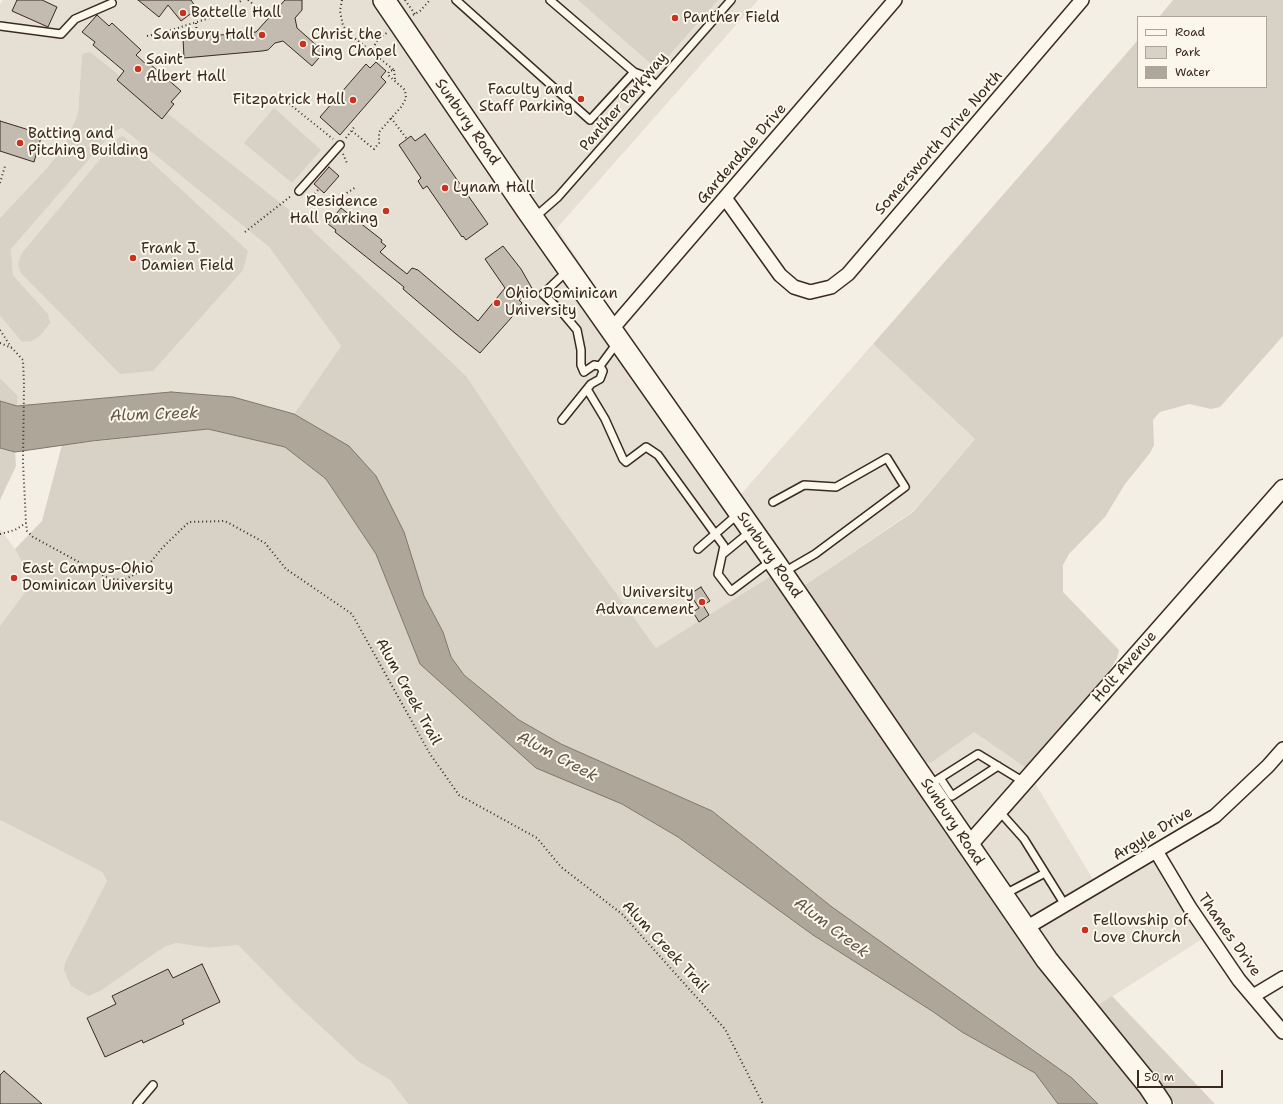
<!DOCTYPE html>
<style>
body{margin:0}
#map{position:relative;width:1283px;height:1104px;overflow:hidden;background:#f3efe4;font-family:"Shantell Sans",sans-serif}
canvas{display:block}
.legend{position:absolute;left:1137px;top:16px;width:130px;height:72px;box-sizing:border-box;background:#fbf7ec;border:1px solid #aea59a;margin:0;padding:5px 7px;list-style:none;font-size:12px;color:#3b2a1e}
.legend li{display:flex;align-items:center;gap:8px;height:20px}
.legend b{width:20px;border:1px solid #aea59a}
.scale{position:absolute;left:1137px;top:1070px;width:86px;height:18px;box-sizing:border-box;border:2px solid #3b2a1e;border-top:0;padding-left:5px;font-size:12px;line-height:14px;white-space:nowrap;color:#3b2a1e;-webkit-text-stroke:3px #fbf7ec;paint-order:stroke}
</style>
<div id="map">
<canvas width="1283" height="1104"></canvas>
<ul class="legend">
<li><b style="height:5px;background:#fbf7ec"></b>Road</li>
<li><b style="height:11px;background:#d8d1c6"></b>Park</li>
<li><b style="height:11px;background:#afa69a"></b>Water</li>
</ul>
<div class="scale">50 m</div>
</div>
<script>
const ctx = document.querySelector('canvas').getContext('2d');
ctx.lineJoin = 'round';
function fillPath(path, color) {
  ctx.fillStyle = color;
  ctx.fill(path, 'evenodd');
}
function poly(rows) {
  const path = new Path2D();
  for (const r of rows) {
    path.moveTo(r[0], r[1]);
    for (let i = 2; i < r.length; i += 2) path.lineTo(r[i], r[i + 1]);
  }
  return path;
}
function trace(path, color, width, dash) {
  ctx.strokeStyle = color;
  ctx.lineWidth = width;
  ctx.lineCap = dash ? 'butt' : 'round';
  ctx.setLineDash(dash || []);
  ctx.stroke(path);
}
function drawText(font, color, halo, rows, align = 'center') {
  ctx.font = font + ' "Shantell Sans",sans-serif';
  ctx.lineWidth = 4;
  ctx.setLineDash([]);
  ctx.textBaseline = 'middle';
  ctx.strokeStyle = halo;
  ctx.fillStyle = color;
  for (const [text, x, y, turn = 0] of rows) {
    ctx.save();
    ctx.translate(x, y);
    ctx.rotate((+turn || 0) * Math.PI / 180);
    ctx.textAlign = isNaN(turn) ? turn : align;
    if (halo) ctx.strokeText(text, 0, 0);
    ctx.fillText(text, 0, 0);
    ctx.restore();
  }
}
fillPath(poly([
 [3,0,758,0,557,228,735,501,873,344,975,439,913,511,802,587,774,574,656,648,554,508,467,377,82,54,78,113,64,147,46,169,0,218,0,4],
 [122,128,269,247,341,346,294,414,233,397,171,392,17,406,18,396,0,378,0,316,22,342,32,341,40,336,48,314,13,275,11,249,113,132],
 [0,529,15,549,26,569,28,588,0,626],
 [974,732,1026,768,1097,886,1160,851,1210,934,1080,1017,911,778,926,762,931,763],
 [0,820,102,872,107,881,103,889,164,947,176,943,209,948,238,945,294,1002,359,1062,390,1080,408,1104,0,1104]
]), '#e5dfd4');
fillPath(poly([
 [578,0,718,0,657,69],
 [1173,0,1283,0,1283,336,1220,407,1211,409,1189,404,1160,412,1153,420,1154,445,1150,453,1125,484,1105,517,1069,554,1063,565,1063,592,1119,650,1117,658,1102,683,1026,768,974,732,931,763,926,762,802,587,913,512,975,439,873,344,1138,40,1138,87,1266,87,1266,17,1159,17],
 [90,52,298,217,467,377,554,508,656,648,774,574,1150,1104,1098,1104,1072,1078,832,907,712,811,561,744,519,720,464,675,451,657,443,632,424,596,404,532,349,446,294,414,341,346,269,247,122,128,113,132,11,249,13,275,48,314,50,323,40,336,32,341,22,342,0,316,0,218,46,169,64,147,78,113,82,54],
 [274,108,321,150,292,183,244,143],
 [123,136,248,251,243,270,153,371,120,374,21,273,18,264,22,253,118,138],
 [0,378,18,396,17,406,0,401],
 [208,429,285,447,326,479,376,554,420,664,622,804,678,837,813,935,932,1011,962,1032,1035,1073,1058,1104,408,1104,390,1080,359,1062,294,1002,238,945,209,948,176,943,164,947,100,991,89,996,71,986,64,970,65,963,107,881,102,872,0,820,0,626,28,588,26,569,15,549,42,521,62,445],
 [0,448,15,452,16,466,0,500],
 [1112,996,1215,1104,1175,1104,1168,1093,1097,1006]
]), '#d8d1c6');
const water = poly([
 [171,392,233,397,294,414,349,446,376,476,404,532,424,596,443,632,451,657,464,675,519,720,561,744,712,811,832,907,1072,1078,1098,1104,1058,1104,1035,1073,962,1032,932,1011,813,935,678,837,622,804,536,768,420,664,376,554,326,479,285,447,208,429,92,441,15,452,0,448,0,401,17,406,171,392]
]);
fillPath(water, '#afa69a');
trace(water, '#817468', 1);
const building = poly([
 [17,0,42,0,57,7,48,27,12,11,17,0],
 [138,0,191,0,197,9,181,21,168,5,159,17,138,0],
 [285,0,302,0,302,10,295,18,297,28,324,52,312,66,283,41,275,43,268,50,262,51,184,58,183,38,256,32,285,0],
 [97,15,109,26,112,23,141,50,136,55,148,66,150,64,181,91,171,102,174,104,162,119,117,80,124,71,93,45,95,42,82,32,97,15],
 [376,62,386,71,381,77,386,82,340,135,320,117,366,64,370,68,376,62],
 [0,121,42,134,34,162,0,151,0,121],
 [425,134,488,224,466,240,463,236,462,237,427,186,423,189,418,181,421,178,399,145,411,136,415,141,425,134],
 [329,167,339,176,324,193,314,184,329,167],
 [341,208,382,240,381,242,386,246,380,252,387,258,407,274,412,268,418,270,478,321,505,288,485,259,503,246,521,269,533,290,519,300,522,303,518,308,519,309,480,353,456,334,403,289,404,287,335,232,336,230,328,224,341,208],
 [701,587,710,601,703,605,709,615,699,622,693,612,699,608,690,594,701,587],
 [202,964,220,1002,182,1020,184,1024,143,1043,142,1040,105,1057,87,1018,116,1004,112,996,168,969,173,978,202,964],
 [4,1071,42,1104,0,1104,0,1075,4,1071]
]);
fillPath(building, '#c3bbb0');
trace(building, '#3b2a1e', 1);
const service = poly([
 [456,0,590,120,634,72],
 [550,0,634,72,647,77,656,85],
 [0,26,61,34,75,19,112,3],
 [634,72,639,83,650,91],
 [299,191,340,145],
 [534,218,558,197,731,0],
 [567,271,543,294,561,311,577,330,581,350,581,365,584,372,594,365,600,366],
 [587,389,605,419,623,459,626,462,646,447,658,455,724,546,718,574,731,591,771,561],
 [562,420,591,384,600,379,603,371,600,366,617,343],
 [773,502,804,485,836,487,887,458,905,487,815,554,784,572],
 [698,549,738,514],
 [723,554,751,531],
 [940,778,952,796,998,766],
 [929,785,978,754,1024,782],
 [999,811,1024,839,1065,905],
 [1005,894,1045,873],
 [137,1104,153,1085]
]);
const minor = poly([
 [725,198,780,275,794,287,810,292,831,287,848,274,1082,0],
 [612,329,895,0],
 [1156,851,1190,908,1239,980,1283,1032],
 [1026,928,1215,816,1268,766,1283,749],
 [1253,996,1283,978]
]);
const tertiary = poly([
 [968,846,1283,488]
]);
const primary = poly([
 [384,0,527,210,773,560,1047,960,1149,1086,1161,1104]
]);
trace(service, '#3b2a1e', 10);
trace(minor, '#3b2a1e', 16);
trace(tertiary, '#3b2a1e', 19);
trace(primary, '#3b2a1e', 24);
trace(poly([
 [248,0,262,11],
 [342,0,340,11,343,26,352,36,394,70,389,71,388,75,405,90,406,98,402,106,379,132,379,143,374,149,352,131],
 [405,0,415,14],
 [413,15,420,11,430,0],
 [196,23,197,35],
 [147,36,162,33,219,15,231,9,242,0],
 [371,52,378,39,388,32],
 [394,70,395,79],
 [285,97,287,102,333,139],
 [391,118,407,139],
 [346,138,355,126],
 [343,154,347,163],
 [0,183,5,166],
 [318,190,312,197,336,202,339,198,356,187],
 [245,232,291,196],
 [0,330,11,347],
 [0,343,12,348,23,360,24,385,23,462,26,523,27,531,33,537,110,579,124,580,146,568,162,548,189,522,225,521,265,543,286,569,352,614,430,754,459,795,537,838,561,867,622,914,725,1029,763,1104],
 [0,534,15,530,26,523]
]), '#3b2a1e', 2, [1, 3]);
trace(service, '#fbf7ec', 7);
trace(minor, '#fbf7ec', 13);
trace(tertiary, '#fbf7ec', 16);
trace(primary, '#fbf7ec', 21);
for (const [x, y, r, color] of [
 [183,13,4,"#c8321e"],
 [675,18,4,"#c8321e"],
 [262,35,4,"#c8321e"],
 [303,44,4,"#c8321e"],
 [138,69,4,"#c8321e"],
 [581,99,4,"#c8321e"],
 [353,100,4,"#c8321e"],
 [20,143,4,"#c8321e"],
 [445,188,4,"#c8321e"],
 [386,211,4,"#c8321e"],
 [133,258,4,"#c8321e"],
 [497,303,4,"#c8321e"],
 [14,578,4,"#c8321e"],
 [702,602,4,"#c8321e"],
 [1085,930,4,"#c8321e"]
]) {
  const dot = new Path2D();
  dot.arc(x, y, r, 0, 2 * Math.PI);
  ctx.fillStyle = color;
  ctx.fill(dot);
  trace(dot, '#fbf7ec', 1.5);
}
drawText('15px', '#3b2a1e', '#fbf7ec', [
 ["Battelle Hall",191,13],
 ["Panther Field",683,18],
 ["Sansbury Hall",254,35,"right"],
 ["Christ the",311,35],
 ["King Chapel",311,52],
 ["Saint",146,60],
 ["Albert Hall",146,77],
 ["Faculty and",573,90,"right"],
 ["Staff Parking",573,107,"right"],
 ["Fitzpatrick Hall",345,100,"right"],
 ["Batting and",28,134],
 ["Pitching Building",28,151],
 ["Lynam Hall",453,188],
 ["Residence",378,202,"right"],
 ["Hall Parking",378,219,"right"],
 ["Frank J.",141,249],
 ["Damien Field",141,266],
 ["Ohio Dominican",505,294],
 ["University",505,311],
 ["East Campus-Ohio",22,569],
 ["Dominican University",22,586],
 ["University",694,593,"right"],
 ["Advancement",694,610,"right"],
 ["Fellowship of",1093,921],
 ["Love Church",1093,938]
], 'left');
drawText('15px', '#3b2a1e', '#fbf7ec', [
 ["Panther Parkway",624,102,-49],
 ["Sunbury Road",467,122,55],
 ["Somersworth Drive North",939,143,-49],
 ["Gardendale Drive",742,154,-49],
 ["Sunbury Road",769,555,55],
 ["Holt Avenue",1125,667,-49],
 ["Alum Creek Trail",408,692,61],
 ["Sunbury Road",952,822,56],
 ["Argyle Drive",1153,834,-31],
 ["Thames Drive",1229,935,55],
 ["Alum Creek Trail",665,947,47]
]);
drawText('italic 16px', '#645549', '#fbf7ec', [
 ["Alum Creek",154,415,-2],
 ["Alum Creek",557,757,28],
 ["Alum Creek",831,928,37]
]);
</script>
